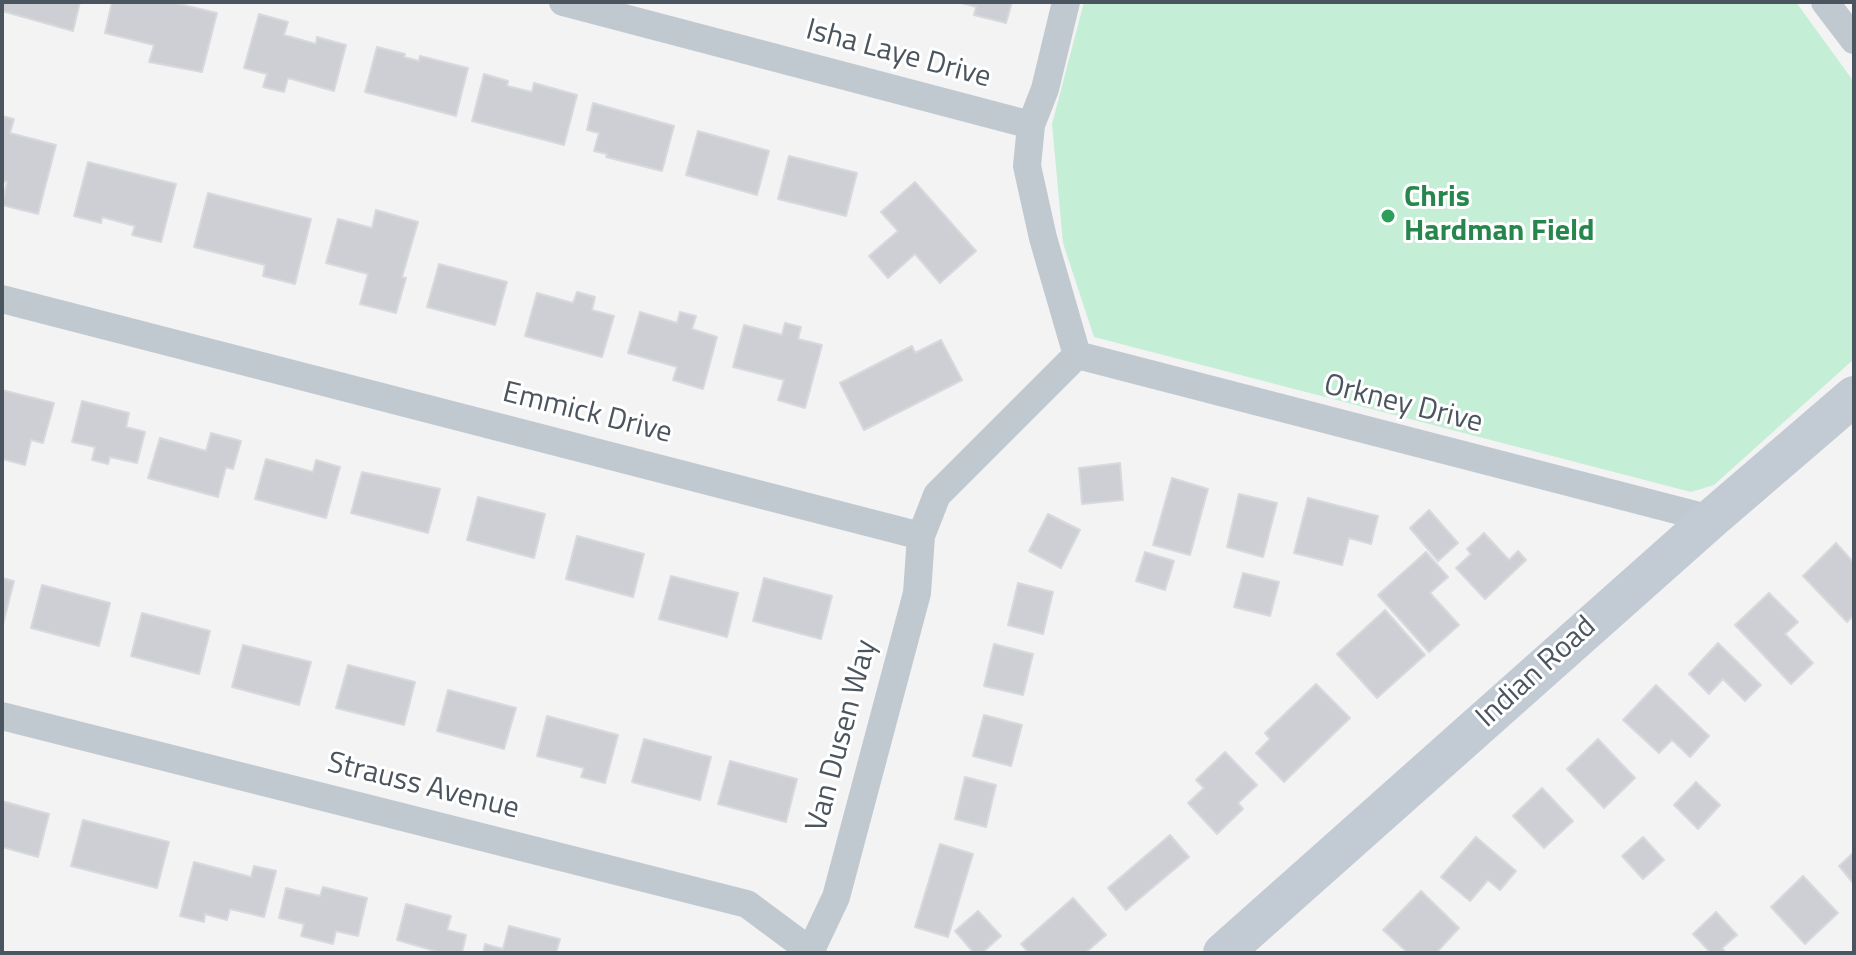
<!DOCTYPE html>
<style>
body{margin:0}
#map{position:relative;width:1856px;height:955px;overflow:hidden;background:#f4f3f3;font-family:"Titillium Web",sans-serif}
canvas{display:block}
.frame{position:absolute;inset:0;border:4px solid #4b555f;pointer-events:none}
</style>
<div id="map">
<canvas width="1856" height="955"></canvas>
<div class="frame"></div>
</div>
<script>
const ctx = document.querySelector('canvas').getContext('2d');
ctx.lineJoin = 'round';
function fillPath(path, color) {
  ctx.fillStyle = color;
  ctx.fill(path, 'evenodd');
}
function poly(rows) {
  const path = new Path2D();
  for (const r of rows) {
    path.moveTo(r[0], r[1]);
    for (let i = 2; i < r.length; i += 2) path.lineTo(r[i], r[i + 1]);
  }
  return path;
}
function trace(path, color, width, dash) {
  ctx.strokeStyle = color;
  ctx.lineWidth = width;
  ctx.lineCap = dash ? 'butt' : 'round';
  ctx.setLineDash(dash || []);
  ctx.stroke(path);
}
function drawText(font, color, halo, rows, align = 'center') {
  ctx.font = font + ' "Titillium Web",sans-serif';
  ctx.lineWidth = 6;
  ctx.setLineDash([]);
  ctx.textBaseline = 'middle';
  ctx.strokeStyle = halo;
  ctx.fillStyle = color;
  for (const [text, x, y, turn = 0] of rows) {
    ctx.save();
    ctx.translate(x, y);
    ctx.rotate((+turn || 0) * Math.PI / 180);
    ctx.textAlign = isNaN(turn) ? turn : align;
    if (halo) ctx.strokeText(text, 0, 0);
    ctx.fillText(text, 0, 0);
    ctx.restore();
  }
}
fillPath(poly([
 [1084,2,1796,2,1854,82,1854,359,1714,485,1691,492,1094,337,1063,243,1052,124]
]), '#c5eed6');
const building = poly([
 [2,2,80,2,73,31,2,11,2,2],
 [112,2,171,2,217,13,202,72,149,62,154,45,105,33,112,2],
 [958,2,1012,2,1006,23,974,15,976,7,958,2],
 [259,14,288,22,284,35,316,44,317,37,346,45,334,91,288,78,284,92,263,87,267,74,244,68,259,14],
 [377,47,405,54,404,57,419,61,420,56,468,68,456,116,365,92,377,47],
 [484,74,508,81,507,86,532,92,534,83,577,95,564,145,472,121,484,74],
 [593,103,674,126,662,171,606,157,607,154,594,151,599,133,587,130,593,103],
 [2,116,14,119,10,133,56,145,38,214,2,205,7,182,2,181,2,116],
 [698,131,769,151,757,195,686,175,698,131],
 [789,156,857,173,846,216,778,199,789,156],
 [88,162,176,184,161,242,132,235,135,226,102,217,101,223,74,216,88,162],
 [915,182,976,251,940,283,915,254,888,278,869,256,898,231,881,212,915,182],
 [208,193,311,219,295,284,263,276,265,265,194,247,208,193],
 [376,210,418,222,402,277,406,278,396,313,360,304,368,274,326,263,338,219,372,228,376,210],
 [439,264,507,282,495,325,427,307,439,264],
 [577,292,595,297,592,310,614,316,602,357,525,336,537,293,573,303,577,292],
 [640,312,677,323,680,312,696,316,692,329,717,337,703,389,673,380,677,367,628,353,640,312],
 [785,323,801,327,798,339,822,345,805,408,778,400,784,380,733,367,744,325,782,335,785,323],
 [941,340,962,380,864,430,840,383,912,346,915,353,941,340],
 [2,390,54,403,43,443,31,440,25,465,2,459,2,390],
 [82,401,129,413,126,427,145,432,137,463,110,457,108,464,92,460,95,447,72,442,82,401],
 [211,433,241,441,233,469,226,467,218,497,148,478,160,438,206,451,211,433],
 [266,459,313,472,316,460,340,467,326,518,255,499,266,459],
 [1120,463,1123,500,1082,504,1079,468,1120,463],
 [362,472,440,489,428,533,351,513,362,472],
 [1172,478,1208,489,1190,555,1153,545,1172,478],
 [1239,494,1277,503,1263,557,1227,547,1239,494],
 [478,497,545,514,534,558,467,540,478,497],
 [1308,498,1378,516,1371,544,1349,538,1342,565,1294,553,1308,498],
 [1429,510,1458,543,1438,561,1410,528,1429,510],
 [1048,514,1080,530,1061,568,1029,551,1048,514],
 [1484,533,1509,560,1518,551,1526,560,1485,599,1456,568,1471,554,1467,549,1484,533],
 [577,536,644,554,633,597,566,579,577,536],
 [1836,543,1854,563,1854,615,1847,622,1803,576,1836,543],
 [1145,552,1174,561,1165,590,1136,581,1145,552],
 [1426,552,1448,577,1430,593,1459,625,1429,652,1378,595,1426,552],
 [1243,573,1279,582,1270,616,1234,607,1243,573],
 [671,576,738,593,727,637,659,619,671,576],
 [2,578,14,581,2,628,2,578],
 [764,578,832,596,821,639,753,621,764,578],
 [1018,583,1053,592,1043,634,1008,625,1018,583],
 [42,585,110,603,99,646,31,628,42,585],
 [1769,593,1798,622,1785,634,1813,663,1791,684,1735,625,1769,593],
 [1385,610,1425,655,1377,698,1337,654,1385,610],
 [142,613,210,631,199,674,131,656,142,613],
 [1718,643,1761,685,1745,701,1723,679,1709,694,1689,674,1718,643],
 [994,644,1033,654,1023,695,984,686,994,644],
 [243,645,311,662,299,705,232,687,243,645],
 [348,665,415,682,404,725,336,708,348,665],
 [1316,684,1350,718,1284,782,1256,753,1270,739,1265,733,1316,684],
 [1656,685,1709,736,1690,757,1672,740,1659,753,1623,720,1656,685],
 [448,690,516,708,504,749,437,731,448,690],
 [984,715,1022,725,1011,766,973,756,984,715],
 [547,716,618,735,605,783,581,777,584,768,537,756,547,716],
 [644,739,711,757,700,800,632,782,644,739],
 [1598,739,1635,778,1604,808,1567,769,1598,739],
 [1225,752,1257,785,1238,803,1243,809,1217,834,1188,803,1204,788,1196,780,1225,752],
 [730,761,797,779,786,822,718,804,730,761],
 [965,777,996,785,986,827,955,819,965,777],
 [1696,782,1720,805,1698,829,1674,805,1696,782],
 [1542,788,1573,821,1544,848,1513,816,1542,788],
 [2,801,49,814,38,857,2,847,2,801],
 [83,820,169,842,157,888,71,866,83,820],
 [1170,835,1189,857,1126,910,1108,888,1170,835],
 [1476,837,1516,871,1500,890,1488,880,1470,901,1441,877,1476,837],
 [1643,837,1664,860,1643,879,1622,856,1643,837],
 [940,844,973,854,948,937,915,927,940,844],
 [1854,852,1854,884,1839,866,1854,852],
 [194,862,251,877,254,866,276,871,264,917,230,909,227,920,205,914,204,922,180,916,194,862],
 [1803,876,1838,913,1805,944,1771,907,1803,876],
 [323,887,367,898,358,936,336,931,333,944,301,936,304,924,279,918,286,888,320,896,323,887],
 [1421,891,1459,928,1436,953,1408,953,1383,930,1421,891],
 [1073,898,1106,935,1085,953,1029,953,1021,944,1073,898],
 [406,904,451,916,447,930,466,935,462,953,442,953,397,940,406,904],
 [978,911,1001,936,982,953,974,953,955,931,978,911],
 [1716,912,1737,935,1722,948,1726,953,1711,953,1693,934,1716,912],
 [509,926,560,939,556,953,483,953,485,944,503,949,509,926]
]);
fillPath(building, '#cdcfd4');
trace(building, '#d7d9dd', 2);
trace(poly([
 [563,2,1031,125],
 [1066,2,1045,89,1031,125,1027,166,1043,238,1077,355],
 [1825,2,1854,40],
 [2,299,921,536],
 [1077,355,1711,519],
 [2,716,747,904,813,953],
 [811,950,836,897,917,593,921,536,937,495,1077,355]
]), '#c1c9d0', 28);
trace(poly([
 [1223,953,1711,519,1854,396]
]), '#c2cad4', 40);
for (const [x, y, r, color] of [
 [1388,216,8,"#2e9e5b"]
]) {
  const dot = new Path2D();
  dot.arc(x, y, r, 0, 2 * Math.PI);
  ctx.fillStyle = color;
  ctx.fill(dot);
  trace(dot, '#fff', 3);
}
drawText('30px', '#4b555f', '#fff', [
 ["Isha Laye Drive",898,55,15],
 ["Orkney Drive",1403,405,14],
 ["Emmick Drive",587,414,14],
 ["Indian Road",1537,673,-42],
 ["Van Dusen Way",843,736,-75],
 ["Strauss Avenue",423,787,14]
]);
drawText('bold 30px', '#27864d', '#fff', [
 ["Chris",1404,199],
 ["Hardman Field",1404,233]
], 'left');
</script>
